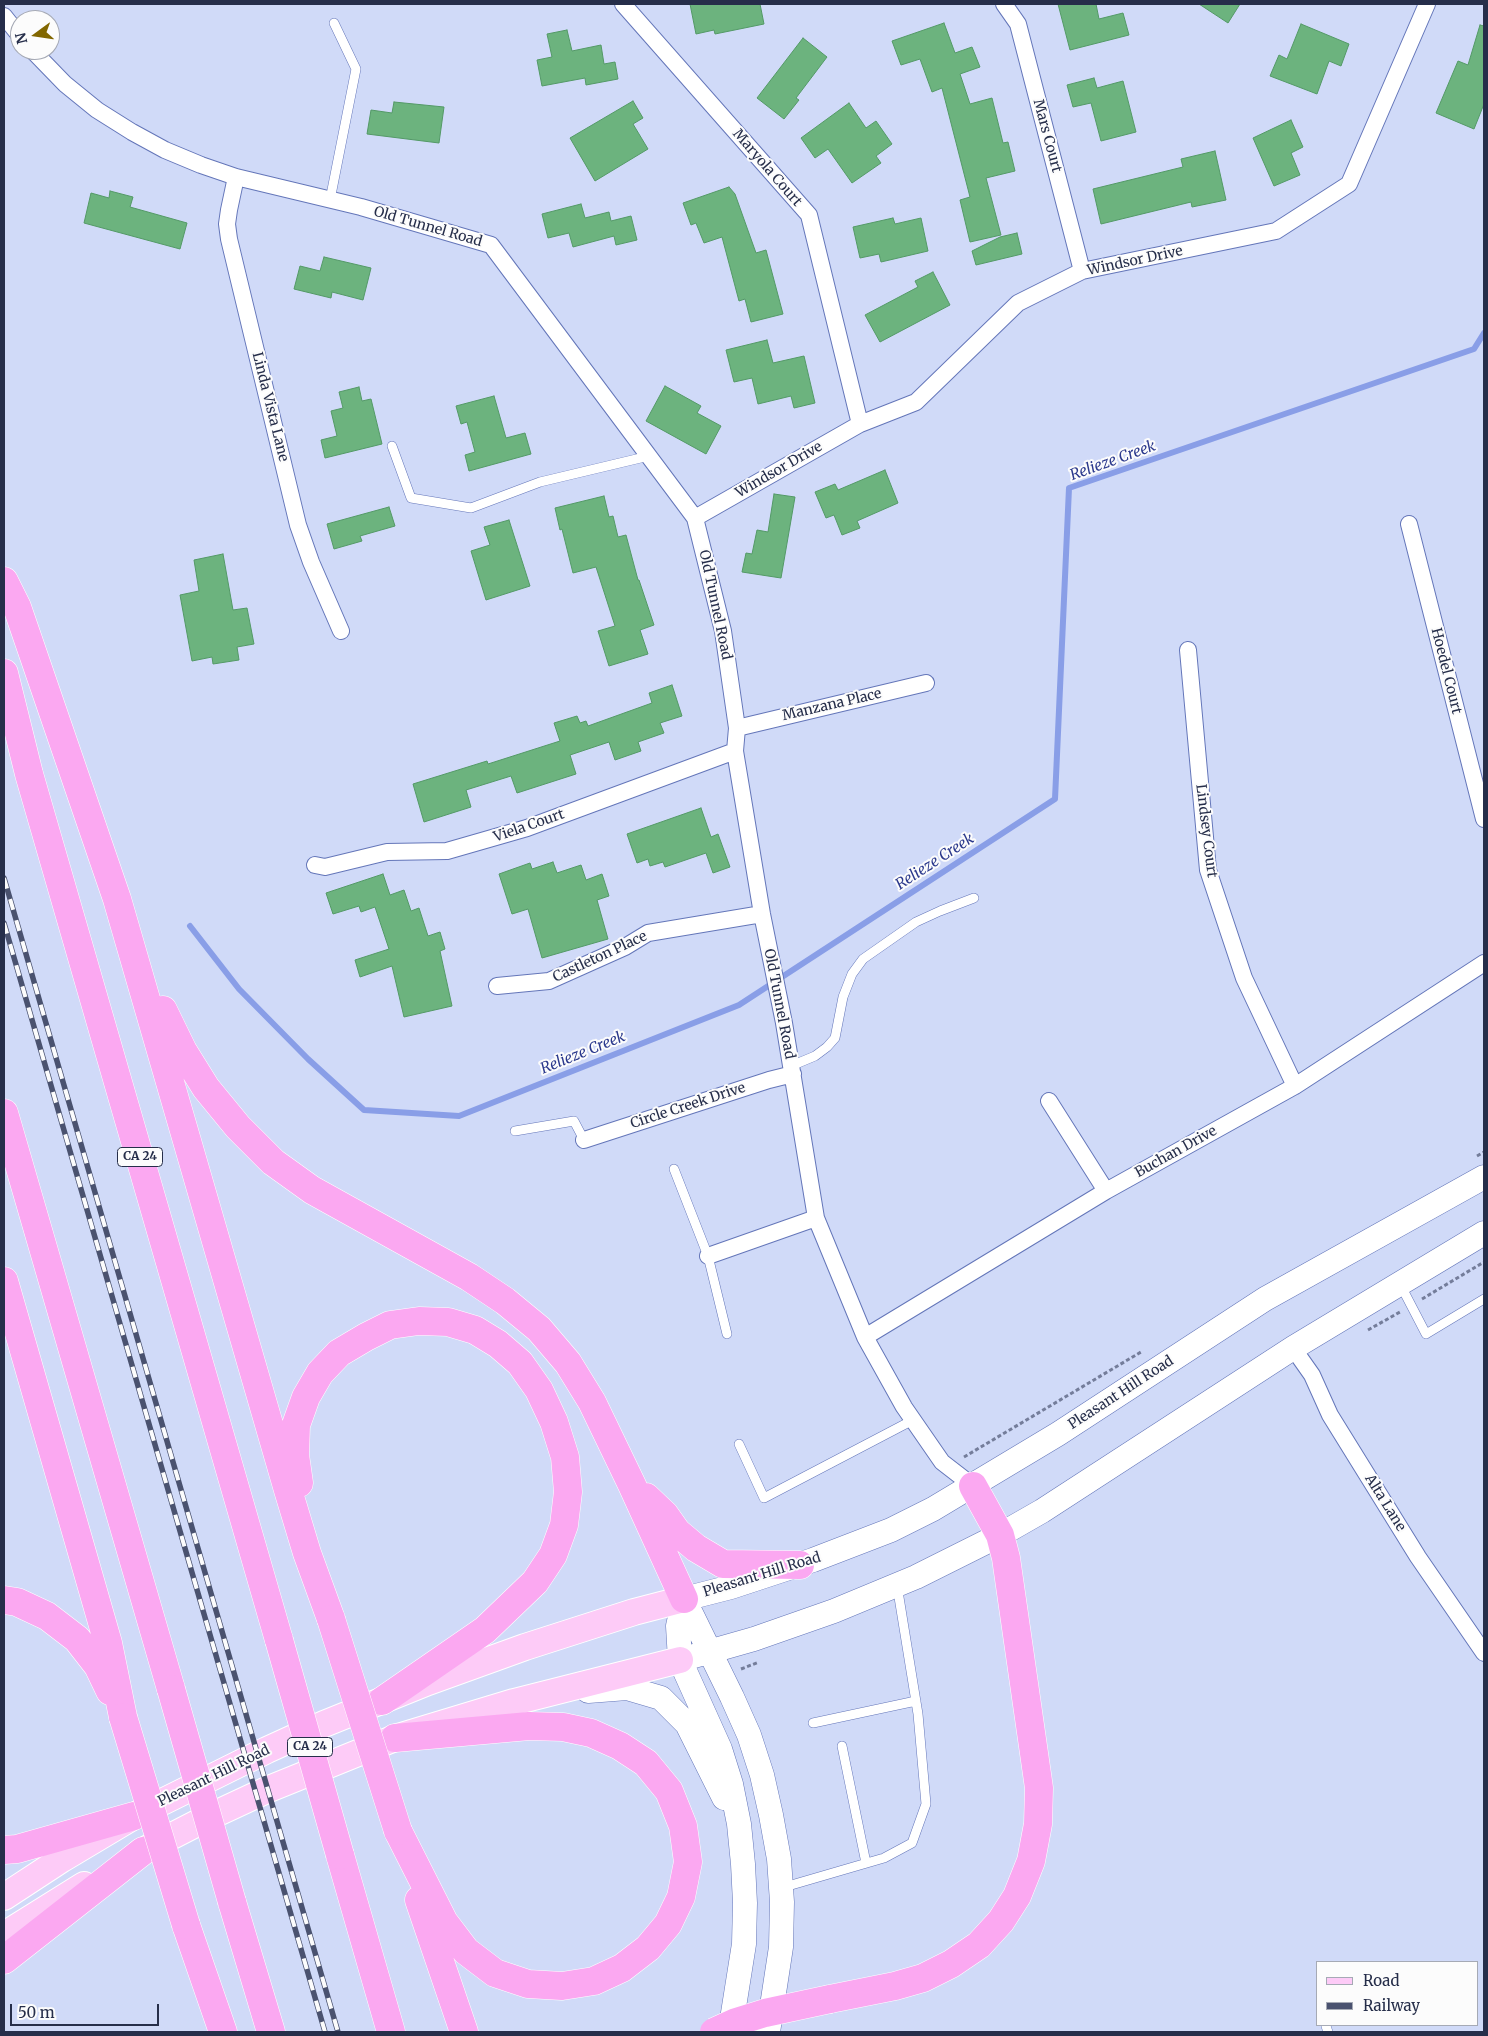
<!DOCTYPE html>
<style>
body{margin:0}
#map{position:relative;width:1488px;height:2036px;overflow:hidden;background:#d0daf8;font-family:Merriweather,serif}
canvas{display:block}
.frame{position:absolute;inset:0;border:5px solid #262e4a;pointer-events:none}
.legend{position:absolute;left:1316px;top:1961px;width:162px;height:65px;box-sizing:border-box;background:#fcfcfc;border:1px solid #a6aab5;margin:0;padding:6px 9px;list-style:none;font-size:15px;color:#262e4a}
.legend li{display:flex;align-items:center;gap:10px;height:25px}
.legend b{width:25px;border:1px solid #a6aab5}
.north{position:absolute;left:10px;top:10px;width:50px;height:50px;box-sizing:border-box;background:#fcfcfc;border:1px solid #a6aab5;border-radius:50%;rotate:256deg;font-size:14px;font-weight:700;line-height:20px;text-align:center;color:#262e4a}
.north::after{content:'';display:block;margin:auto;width:18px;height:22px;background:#826700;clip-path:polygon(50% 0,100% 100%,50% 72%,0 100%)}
.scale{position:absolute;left:10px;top:2004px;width:149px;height:22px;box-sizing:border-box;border:2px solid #262e4a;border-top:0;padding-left:6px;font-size:15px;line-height:18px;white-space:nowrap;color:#262e4a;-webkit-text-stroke:4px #fcfcfc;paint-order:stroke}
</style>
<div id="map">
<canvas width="1488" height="2036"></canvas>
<div class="frame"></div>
<ul class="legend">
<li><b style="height:6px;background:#fdcbf7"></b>Road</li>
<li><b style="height:6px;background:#4a526f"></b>Railway</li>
</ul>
<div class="north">N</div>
<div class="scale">50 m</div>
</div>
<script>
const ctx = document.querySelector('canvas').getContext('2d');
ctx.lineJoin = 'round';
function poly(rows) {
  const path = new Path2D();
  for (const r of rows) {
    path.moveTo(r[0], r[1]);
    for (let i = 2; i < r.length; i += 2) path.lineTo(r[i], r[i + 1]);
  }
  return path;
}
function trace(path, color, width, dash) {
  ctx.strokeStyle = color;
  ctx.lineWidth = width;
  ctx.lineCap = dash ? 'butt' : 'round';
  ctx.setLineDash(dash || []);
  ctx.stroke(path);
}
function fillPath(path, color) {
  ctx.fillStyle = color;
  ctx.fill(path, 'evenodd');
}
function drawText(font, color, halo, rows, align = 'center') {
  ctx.font = font + ' Merriweather,serif';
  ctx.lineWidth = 4;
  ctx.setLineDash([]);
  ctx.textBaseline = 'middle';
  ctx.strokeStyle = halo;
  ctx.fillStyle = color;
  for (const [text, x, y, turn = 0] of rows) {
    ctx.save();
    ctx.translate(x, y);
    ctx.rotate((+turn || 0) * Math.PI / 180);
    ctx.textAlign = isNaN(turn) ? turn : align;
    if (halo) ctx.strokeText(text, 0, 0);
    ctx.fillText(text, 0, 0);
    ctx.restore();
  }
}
trace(poly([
 [190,926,239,989,308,1059,364,1110,459,1116,739,1005,1055,799,1069,488,1474,349,1484,333]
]), '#899ee7', 6);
const building = poly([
 [690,4,760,4,764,24,715,34,714,30,696,34,690,4],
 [1058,4,1096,4,1099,19,1123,13,1129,35,1070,50,1058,4],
 [1199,4,1240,4,1228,23,1199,4],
 [944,23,955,53,972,47,980,67,960,74,970,104,992,98,1003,143,1008,142,1015,171,986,178,1001,235,970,242,960,200,970,197,942,88,932,92,920,59,901,65,892,41,944,23],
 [1301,24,1349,44,1341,66,1329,61,1317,94,1270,76,1279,55,1287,59,1301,24],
 [1480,25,1484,26,1484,104,1474,129,1436,113,1458,61,1468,65,1480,25],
 [567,30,572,51,601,45,604,64,615,62,618,79,586,85,585,78,542,86,537,60,552,57,547,34,567,30],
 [803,38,827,57,796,98,799,100,784,119,757,98,803,38],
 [1094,78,1097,88,1123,81,1136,132,1101,141,1091,103,1073,107,1067,85,1094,78],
 [633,101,643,118,633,124,648,149,595,181,570,138,633,101],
 [394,102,444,107,439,143,367,134,371,110,392,113,394,102],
 [849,103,866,128,876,121,892,144,876,156,881,163,852,183,828,149,815,158,801,138,849,103],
 [1291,120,1303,147,1291,153,1300,175,1274,186,1253,138,1291,120],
 [1215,151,1226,200,1192,207,1191,202,1101,224,1093,189,1183,167,1181,159,1215,151],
 [729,187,735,194,756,253,766,250,783,314,751,322,745,299,739,301,722,237,704,243,696,223,691,225,683,203,729,187],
 [110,191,133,197,130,207,187,223,180,249,84,223,91,193,109,198,110,191],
 [581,204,585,218,609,212,611,221,631,216,637,240,616,245,614,236,573,247,569,233,548,238,542,214,581,204],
 [893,218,895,224,921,218,928,251,881,262,879,254,860,258,853,227,893,218],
 [1017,233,1022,254,976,265,972,251,1000,237,1017,233],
 [324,257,371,268,363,300,332,292,331,298,294,289,300,266,320,271,324,257],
 [933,272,950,305,880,342,865,315,918,287,915,281,933,272],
 [767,340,773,363,804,356,815,403,794,408,791,396,758,404,752,378,734,382,726,350,767,340],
 [665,386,701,406,697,413,721,426,706,454,646,421,665,386],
 [359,387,362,401,371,399,382,444,325,458,321,440,337,436,331,411,343,408,339,392,359,387],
 [494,396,506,438,525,433,531,454,469,471,465,455,475,452,467,422,461,424,456,406,494,396],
 [885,470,898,503,857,521,860,528,842,535,834,515,826,518,815,492,835,484,838,490,885,470],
 [774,494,795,497,781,578,742,572,746,553,752,554,757,530,768,532,774,494],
 [604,496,609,517,613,516,618,537,626,535,638,580,639,580,654,625,640,630,648,654,609,666,598,631,615,626,596,567,573,573,562,529,560,530,555,508,604,496],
 [389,507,395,526,360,536,362,541,334,549,327,524,389,507],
 [509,520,530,586,486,600,471,551,490,545,484,527,509,520],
 [223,554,233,610,247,608,254,644,237,647,239,660,213,664,212,657,192,661,180,595,199,591,194,560,223,554],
 [672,685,682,716,660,723,664,733,638,742,641,751,615,760,609,742,570,755,576,774,517,793,511,776,466,790,471,807,424,822,413,784,487,761,488,764,560,741,554,723,577,716,580,723,586,721,588,726,652,703,649,693,672,685],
 [701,808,711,837,718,834,730,867,713,873,706,853,665,867,663,862,650,866,648,859,637,863,627,834,701,808],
 [553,862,557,873,581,865,586,880,602,874,609,896,597,900,608,939,542,958,528,909,512,914,499,874,530,863,532,869,553,862],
 [383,874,390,895,404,890,411,911,419,908,428,936,440,932,445,949,440,951,452,1006,404,1017,392,966,360,977,355,960,389,949,375,907,361,912,359,906,333,914,326,893,383,874]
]);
fillPath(building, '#6cb37e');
trace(building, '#539966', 1);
const service = poly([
 [330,200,356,69,334,23],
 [392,446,411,498,471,508,540,482,649,456],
 [791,1066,815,1056,827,1047,835,1038,843,997,852,974,863,959,916,922,940,911,974,898],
 [515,1131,574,1121,584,1140],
 [674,1169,708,1256,727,1334],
 [1400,1284,1426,1334,1484,1299],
 [739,1444,764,1498,913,1420],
 [813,1723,916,1701],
 [842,1746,866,1863],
 [781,1888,884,1858,912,1843,926,1804,918,1714,897,1585],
 [1326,2026,1328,2032]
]);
const minor = poly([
 [623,4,809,215,860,424],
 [1004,4,1018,24,1082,271],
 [4,16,20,36],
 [32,50,65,84,97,110,132,132,165,150,201,165,236,177,361,207,491,245,695,518,723,631,737,728,735,751,762,914,784,1023,816,1218,865,1337,904,1407,942,1462,973,1486],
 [236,177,229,210,227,224,229,239,298,525,311,562,341,631],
 [695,518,860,424,916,402,1018,303,1082,271,1276,231,1349,184,1427,4],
 [1409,524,1484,819],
 [1188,650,1208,870,1244,978,1295,1086],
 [737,728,926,683],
 [315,865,325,867,387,852,447,851,527,828,735,751],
 [497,986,549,981,625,947,648,933,762,914],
 [1049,1101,1106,1191],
 [584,1140,769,1080,793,1074],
 [708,1256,816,1218],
 [865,1337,1106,1191,1295,1086,1484,963],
 [1293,1348,1312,1375,1330,1415,1418,1557,1484,1653]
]);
const secondary = poly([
 [684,1599,731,1587,813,1560,891,1530,933,1509,1058,1434,1265,1299,1484,1177],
 [684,1599,732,1697,749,1735,762,1775,771,1815,779,1859,782,1902,781,1947,768,2032],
 [684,1599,678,1626,680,1660,720,1749,731,1784,739,1824,743,1864,745,1903,744,1944,730,2032],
 [680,1660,754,1639,834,1611,916,1577,1000,1535,1042,1511,1293,1348,1484,1233],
 [588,1691,627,1688,661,1698,687,1724,724,1798]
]);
const primary = poly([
 [141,1852,209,1817,269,1789,395,1738,514,1702,680,1660],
 [4,1897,62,1859,134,1816,267,1750,324,1724,428,1682,525,1647,634,1612,684,1599],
 [4,1935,84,1885]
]);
const motorway = poly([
 [4,581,17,607,117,899,288,1490,307,1553,331,1619],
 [4,673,29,774,279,1640],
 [163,1010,183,1051,206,1088,238,1127,273,1162,312,1190,469,1277,505,1301,539,1329,568,1363,592,1402,632,1485,684,1599],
 [4,1113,171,1689],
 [4,1281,108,1643,123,1717],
 [299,1483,295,1455,296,1425,306,1397,320,1373,339,1353,366,1337,390,1325,419,1321,448,1322,475,1330,498,1344,520,1363,539,1390,554,1422,565,1457,568,1492,564,1525,553,1555,535,1582,485,1630,382,1701],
 [646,1497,665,1515,677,1532,696,1548,723,1564,800,1565],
 [4,1600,17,1602,47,1616,77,1639,98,1666,110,1691],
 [395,1738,529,1726,563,1727,591,1733,620,1746,646,1763,669,1791,683,1826,688,1862,681,1897,668,1924,648,1948,622,1968,594,1981,562,1986,528,1984,495,1973,466,1951,444,1922,398,1831],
 [4,1850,17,1849,134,1816],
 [340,1855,391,2032],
 [419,1900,464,2032],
 [232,1902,271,2032],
 [186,1925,223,2032],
 [4,1960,143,1851],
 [830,1999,895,1986,923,1978,951,1964,979,1945,1001,1921,1017,1896,1031,1861,1038,1824,1039,1788,1006,1558,1000,1535,973,1486]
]);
trace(service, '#6476b9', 10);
trace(minor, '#6476b9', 18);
trace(secondary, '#6476b9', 25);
trace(primary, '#fff', 28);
trace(motorway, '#fff', 29);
trace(poly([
 [1477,1156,1484,1152],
 [1422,1299,1484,1262],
 [1368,1330,1400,1312],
 [964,1457,1141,1352],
 [741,1669,759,1662]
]), '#747d9a', 3, [4, 2.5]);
trace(service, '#fff', 9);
trace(minor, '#fff', 16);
trace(secondary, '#fff', 24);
trace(primary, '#fdcbf7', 26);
trace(motorway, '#fba8f1', 28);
const rail = poly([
 [4,878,338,2032],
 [4,923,325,2032]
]);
trace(rail, '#4a526f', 5.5);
trace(rail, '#fcfcfc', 4, [11]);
const motorwayBridge = poly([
 [331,1619,398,1831],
 [279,1640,340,1855],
 [171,1689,232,1902],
 [123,1717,186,1925],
 [714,2032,736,2022,765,2013,830,1999]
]);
trace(motorwayBridge, '#fff', 29, []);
trace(motorwayBridge, '#fba8f1', 28);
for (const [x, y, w] of [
 [140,1157,45],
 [310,1747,45]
]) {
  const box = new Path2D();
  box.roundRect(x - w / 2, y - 9.5, w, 19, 4);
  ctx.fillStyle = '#fcfcfc';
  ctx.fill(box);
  trace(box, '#262e4a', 1);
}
drawText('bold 12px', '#262e4a', null, [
 ["CA 24",140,1157],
 ["CA 24",310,1747]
]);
drawText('14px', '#262e4a', '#fcfcfc', [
 ["Mars Court",1047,136,75],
 ["Maryola Court",767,168,49],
 ["Old Tunnel Road",428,227,16],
 ["Windsor Drive",1135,261,-12],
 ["Linda Vista Lane",270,407,76],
 ["Windsor Drive",779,470,-30],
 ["Old Tunnel Road",715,605,78],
 ["Hoedel Court",1446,671,76],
 ["Manzana Place",832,705,-13],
 ["Viela Court",529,826,-19],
 ["Lindsey Court",1206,831,83],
 ["Castleton Place",600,957,-25],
 ["Old Tunnel Road",779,1004,79],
 ["Circle Creek Drive",688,1106,-18],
 ["Buchan Drive",1176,1152,-29],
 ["Pleasant Hill Road",1121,1393,-33],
 ["Alta Lane",1385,1503,58],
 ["Pleasant Hill Road",762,1575,-17],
 ["Pleasant Hill Road",214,1776,-26]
]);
drawText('italic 15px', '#2b398d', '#fcfcfc', [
 ["Relieze Creek",1113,461,-20],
 ["Relieze Creek",935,862,-33],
 ["Relieze Creek",583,1053,-22]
]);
</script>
